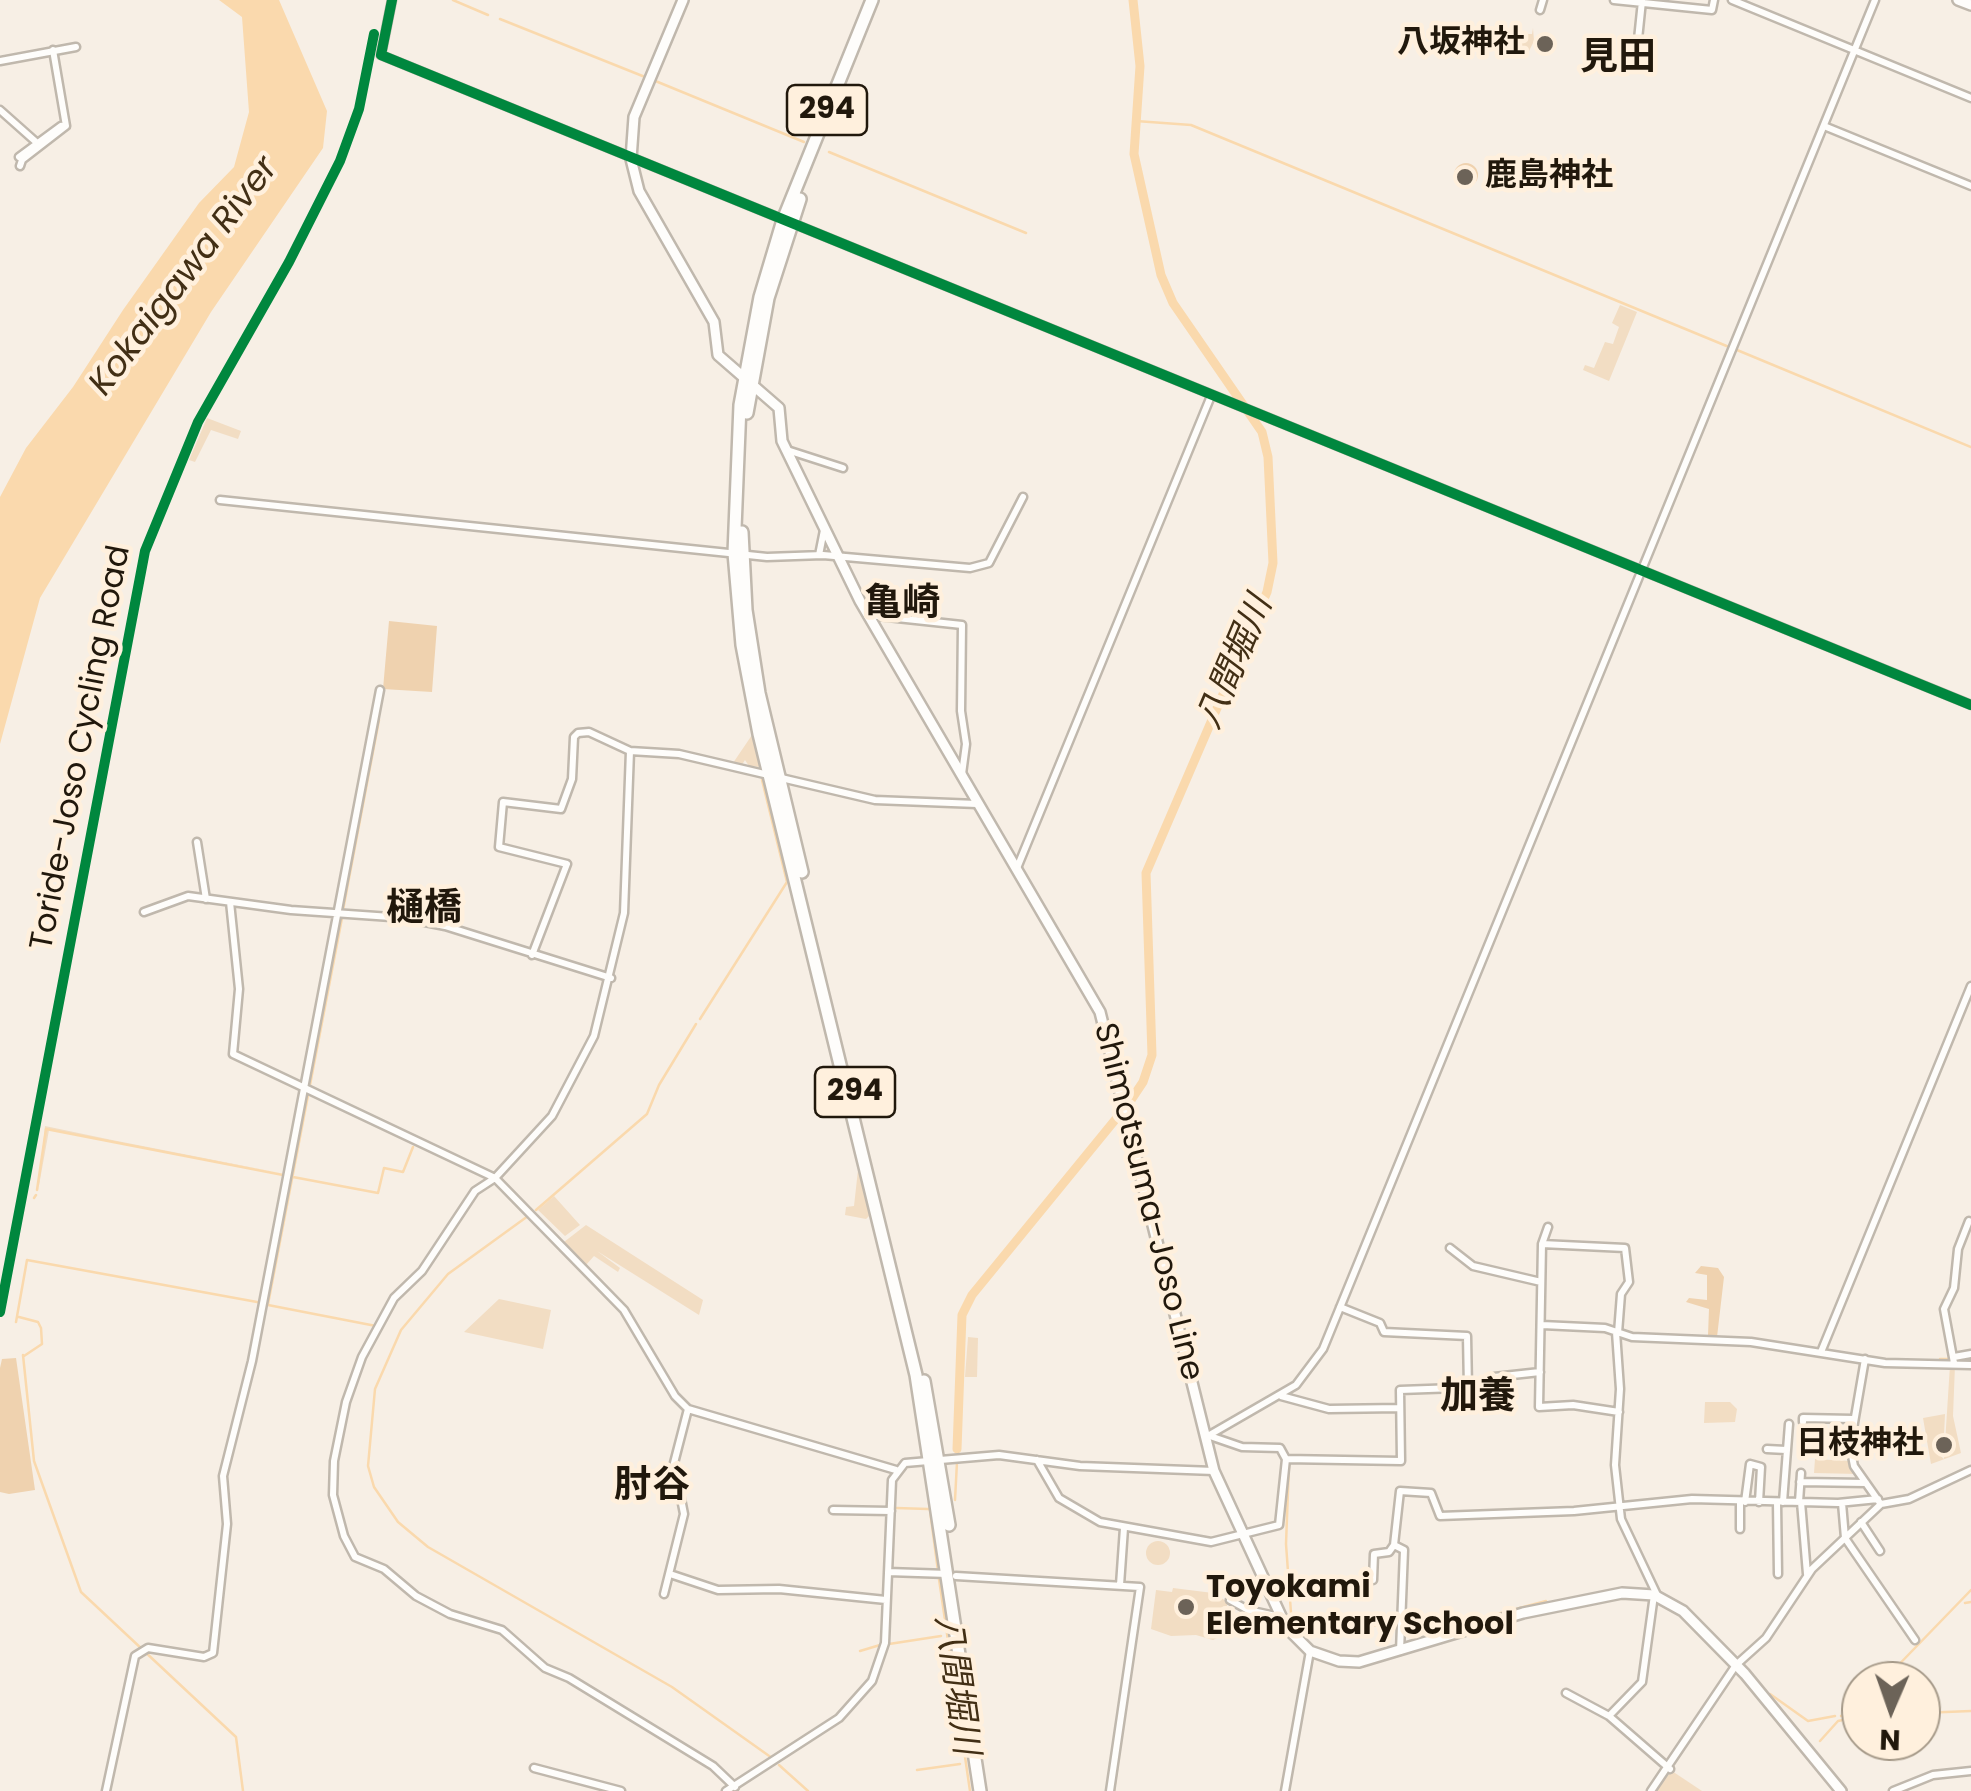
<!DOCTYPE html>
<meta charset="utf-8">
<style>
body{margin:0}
#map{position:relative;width:1971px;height:1791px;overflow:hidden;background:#f7efe5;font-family:Poppins,sans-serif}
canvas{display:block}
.north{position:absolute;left:1841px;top:1661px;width:100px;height:100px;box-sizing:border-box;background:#fff0dd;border:2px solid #a69a89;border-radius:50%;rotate:182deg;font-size:28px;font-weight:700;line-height:40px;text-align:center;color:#21180c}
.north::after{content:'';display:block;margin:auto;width:35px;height:45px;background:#6c6358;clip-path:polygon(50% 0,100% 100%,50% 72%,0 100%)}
</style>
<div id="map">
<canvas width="1971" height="1791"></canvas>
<div class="north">N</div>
</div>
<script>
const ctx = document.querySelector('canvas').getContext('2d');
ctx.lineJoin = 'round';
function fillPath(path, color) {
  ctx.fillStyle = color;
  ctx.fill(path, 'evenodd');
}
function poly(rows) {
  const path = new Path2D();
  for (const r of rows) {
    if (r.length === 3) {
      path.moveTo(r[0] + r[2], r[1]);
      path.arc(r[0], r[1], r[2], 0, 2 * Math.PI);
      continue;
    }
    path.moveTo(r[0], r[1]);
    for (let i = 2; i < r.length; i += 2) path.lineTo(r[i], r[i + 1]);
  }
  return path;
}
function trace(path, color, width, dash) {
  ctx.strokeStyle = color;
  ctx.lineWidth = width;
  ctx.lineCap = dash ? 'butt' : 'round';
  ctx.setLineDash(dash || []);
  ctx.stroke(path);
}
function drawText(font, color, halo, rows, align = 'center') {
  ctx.font = font + ' Poppins,"Noto Sans JP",sans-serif';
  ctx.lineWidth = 9;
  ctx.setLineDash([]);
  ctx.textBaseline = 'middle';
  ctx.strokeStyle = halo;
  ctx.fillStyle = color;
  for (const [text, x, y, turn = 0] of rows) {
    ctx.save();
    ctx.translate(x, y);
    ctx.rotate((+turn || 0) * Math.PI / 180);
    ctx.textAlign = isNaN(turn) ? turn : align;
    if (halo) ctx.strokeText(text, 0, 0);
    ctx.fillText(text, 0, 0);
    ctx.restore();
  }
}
fillPath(poly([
 [1533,28,1534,41,1527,55,1498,45,1501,34,1532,34],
 [1620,305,1637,312,1609,381,1583,370,1585,365,1594,368,1605,342,1613,344,1619,327,1612,323],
 [207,418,241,431,238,439,211,430,195,462,189,460],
 [752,735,760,767,749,766,745,760,741,766,733,763],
 [45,1126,112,1140,285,1174,49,1130,38,1191],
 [858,1170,871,1214,866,1219,845,1215,846,1207,854,1206],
 [554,1196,580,1225,565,1236,538,1210],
 [586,1225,703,1300,699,1315,597,1251,620,1268,618,1272,594,1256,586,1265,564,1242],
 [499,1299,551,1310,543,1349,464,1332],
 [968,1337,978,1338,977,1377,965,1377],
 [1950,1365,1955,1365,1953,1416,1961,1453,1931,1464,1923,1418,1945,1414,1944,1435,1934,1450,1944,1459],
 [1705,1402,1730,1402,1737,1409,1735,1422,1704,1423],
 [1815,1459,1851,1461,1858,1474,1814,1473],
 [1158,1553,12],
 [1173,1588,1213,1593,1228,1602,1219,1637,1213,1640,1196,1635,1171,1636,1151,1629,1156,1590,1172,1592],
 [1672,1771,1702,1791,1654,1791]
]), '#f2ddc3');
fillPath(poly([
 [1466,175,12],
 [389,621,437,626,432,692,383,689],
 [1701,1266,1718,1268,1724,1277,1717,1337,1713,1338,1708,1335,1709,1309,1686,1302,1689,1298,1707,1300,1707,1275,1695,1273],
 [16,1358,35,1490,9,1494,0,1492,0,1368,2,1359]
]), '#efd2af');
fillPath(poly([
 [219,0,279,0,327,111,323,148,211,312,40,598,0,744,0,497,26,448,73,387,123,310,199,203,234,167,249,112,242,17]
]), '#fad9ad');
trace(poly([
 [453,0,488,15],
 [500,19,645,77],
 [653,80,804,142],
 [1136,121,1191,125,1729,347],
 [829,152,1026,233],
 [1737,350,1971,447],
 [343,910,379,720],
 [700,1019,787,882,762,780],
 [293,1177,378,1193,384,1168,403,1172,413,1147],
 [37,1190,46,1129,283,1175],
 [34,1198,36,1195],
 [536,1210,647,1114,659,1085,696,1024],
 [528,1216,448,1274,401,1330,375,1389,368,1466,374,1487,398,1522,428,1547,672,1687,772,1758],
 [268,1305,376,1326],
 [19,1317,38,1322,41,1328,42,1344,24,1356],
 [16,1322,27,1260,268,1304,342,918],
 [23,1355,34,1461,81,1592,236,1737,243,1791],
 [1940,1359,1950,1359],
 [1289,1464,1286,1544,1291,1613,1305,1615],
 [955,1500,957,1462],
 [929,1503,938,1571],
 [896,1508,928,1509],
 [939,1579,970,1791],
 [1965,1603,1971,1602],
 [1310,1616,1347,1625,1448,1627,1546,1601],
 [889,1644,941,1636],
 [860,1651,880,1645],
 [1883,1681,1971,1590],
 [1770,1694,1808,1721,1835,1716],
 [1921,1713,1971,1711],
 [1841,1716,1861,1710],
 [1820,1741,1838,1721,1861,1716],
 [779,1765,808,1791],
 [917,1770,960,1764],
 [1114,1791,1121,1739]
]), '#fad9ad', 2.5);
trace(poly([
 [1129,1103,1143,1082,1152,1055,1146,873,1267,592,1273,563,1268,457,1262,432,1173,303,1161,275,1134,154,1140,66,1133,0],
 [957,1449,962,1315,972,1295,1124,1109]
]), '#fad9ad', 9);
const minor = poly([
 [392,0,381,55,1971,705],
 [1614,0,1712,10,1714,0],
 [1732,0,1971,98],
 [1540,10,1543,0],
 [1637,49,1642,1],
 [0,61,76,47],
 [0,110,36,142],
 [1824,126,1971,186],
 [19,157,61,126],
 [20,166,22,160,66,126,53,50],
 [787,450,843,468],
 [220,500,767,557,823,555,970,568,989,563,1023,497],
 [819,555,824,530],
 [869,615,962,625,961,711,966,744,962,774],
 [197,842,206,899],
 [1017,868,1211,396],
 [230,902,239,989,233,1054,495,1178,624,1310,675,1396,688,1409,896,1470],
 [144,912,188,896,291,910,405,918,445,926,611,978],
 [532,955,567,864,499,847,503,802,561,809,572,779,574,737,578,733,589,732,630,751],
 [1548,1227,1542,1244,1539,1407,1573,1405,1619,1412],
 [1542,1244,1625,1248,1629,1282,1621,1294,1618,1333],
 [1450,1248,1473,1266,1541,1282],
 [1340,1307,1380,1323,1384,1332,1467,1336,1468,1388],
 [1542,1325,1605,1328,1632,1337,1751,1342,1885,1363,1971,1365],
 [1616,1332,1620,1389,1615,1465,1621,1519,1658,1597],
 [1821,1352,1971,986],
 [1954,1357,1971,1354],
 [1865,1359,1850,1446,1854,1466,1880,1503],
 [1954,1363,1944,1309,1954,1288,1958,1249,1969,1221],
 [1450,1388,1453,1408],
 [1281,1396,1329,1409,1400,1408],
 [1803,1422,1803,1418,1853,1419],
 [1206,1437,1296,1385,1323,1349,1875,0],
 [1850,1442,1869,1442],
 [1767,1449,1786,1450],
 [1286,1459,1401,1461,1400,1390,1484,1387,1494,1377,1540,1372],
 [1037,1460,1059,1498,1100,1522,1211,1542,1279,1525,1286,1459,1280,1448,1242,1447,1210,1436],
 [1800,1482,1866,1483],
 [1745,1502,1750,1464,1761,1467,1759,1502],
 [1777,1502,1778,1574],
 [1783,1502,1789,1424],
 [1799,1502,1801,1473],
 [1801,1502,1807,1574],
 [1842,1503,1845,1538,1915,1640],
 [833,1510,891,1511],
 [1861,1522,1880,1551],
 [1740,1529,1740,1502],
 [888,1572,948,1574],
 [670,1574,718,1590,779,1589,886,1600],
 [956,1576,1140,1587,1110,1791],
 [1373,1580,1374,1554,1389,1552,1394,1545],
 [1120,1585,1124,1528],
 [664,1594,684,1514,674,1463,688,1409],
 [1654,1595,1642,1682,1609,1716,1670,1769],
 [1230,1600,1248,1610,1280,1617],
 [1400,1651,1404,1550,1394,1545,1400,1491,1431,1493,1440,1516,1574,1511,1692,1499,1838,1503,1878,1499],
 [1566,1693,1609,1716],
 [534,1768,621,1791],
 [735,1787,713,1766,569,1678,545,1668,502,1630,450,1614,416,1596,384,1569,355,1557,344,1536,333,1495,334,1461,346,1402,362,1357,394,1298,422,1271,475,1191,495,1178,552,1116,594,1036,624,913,630,751,679,754,875,800,977,804],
 [106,1791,135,1656,148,1648,204,1657,213,1653,227,1524,223,1476,252,1361,380,690],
 [726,1791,839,1718,872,1681,885,1643,892,1480,905,1463,999,1455,1080,1466,1214,1471],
 [1285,1791,1310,1651],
 [1651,1791,1736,1665,1766,1638,1812,1569,1881,1504,1909,1499,1971,1470],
 [1893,1791,1933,1775,1971,1771]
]);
const major = poly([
 [683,0,634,117,631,159,639,191,714,322,718,355,779,408,782,441,860,601,1100,1012,1214,1471,1286,1627,1310,1651,1339,1661,1359,1662,1523,1613,1622,1593,1654,1595,1683,1611,1745,1674,1841,1791],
 [1958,0,1971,5]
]);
const highway = poly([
 [872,0,783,220,760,297,740,405,734,553,742,645,759,734,916,1375,980,1791],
 [747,413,768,298,800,199],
 [742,532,746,610,759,693,802,872],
 [924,1381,949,1525]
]);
trace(minor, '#c0b8ad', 11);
trace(major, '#c0b8ad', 14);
trace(highway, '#c0b8ad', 16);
trace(minor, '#fefdfb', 6);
trace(major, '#fefdfb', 9);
trace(highway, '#fefdfb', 11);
trace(poly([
 [392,0,381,55,1971,705],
 [0,1312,145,551,198,422,289,262,340,161,359,109,374,34]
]), '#00873e', 10);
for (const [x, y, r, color] of [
 [1545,44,10,"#6c6358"],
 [1465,177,10,"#6c6358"],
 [1944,1445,10,"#6c6358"],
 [1186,1607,10,"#6c6358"]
]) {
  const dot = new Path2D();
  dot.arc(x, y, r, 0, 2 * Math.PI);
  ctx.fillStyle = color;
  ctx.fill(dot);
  trace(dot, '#fff0dd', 4);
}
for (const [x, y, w] of [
 [827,110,80],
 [855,1092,80]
]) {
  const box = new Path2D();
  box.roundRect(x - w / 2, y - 25, w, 50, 8);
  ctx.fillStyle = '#fff0dd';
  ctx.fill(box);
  trace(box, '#21180c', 2.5);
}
drawText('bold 30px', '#21180c', null, [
 ["294",827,110],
 ["294",855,1092]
]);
drawText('bold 32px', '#21180c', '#fff0dd', [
 ["八坂神社",1525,44],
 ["鹿島神社",1485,177,"left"],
 ["日枝神社",1924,1445],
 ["Toyokami",1206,1589,"left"],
 ["Elementary School",1206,1626,"left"]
], 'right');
drawText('32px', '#21180c', '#fff0dd', [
 ["Toride-Joso Cycling Road",82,748,-79],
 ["Shimotsuma-Joso Line",1147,1202,76]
]);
drawText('italic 35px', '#422f15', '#fff0dd', [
 ["Kokaigawa River",185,277,-53],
 ["八間堀川",1236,663,-67],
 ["八間堀川",955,1685,82]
]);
drawText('bold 38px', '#21180c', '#fff0dd', [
 ["見田",1618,59],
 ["亀崎",902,605],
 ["樋橋",424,910],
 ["加養",1478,1398],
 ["肘谷",652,1487]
]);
</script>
